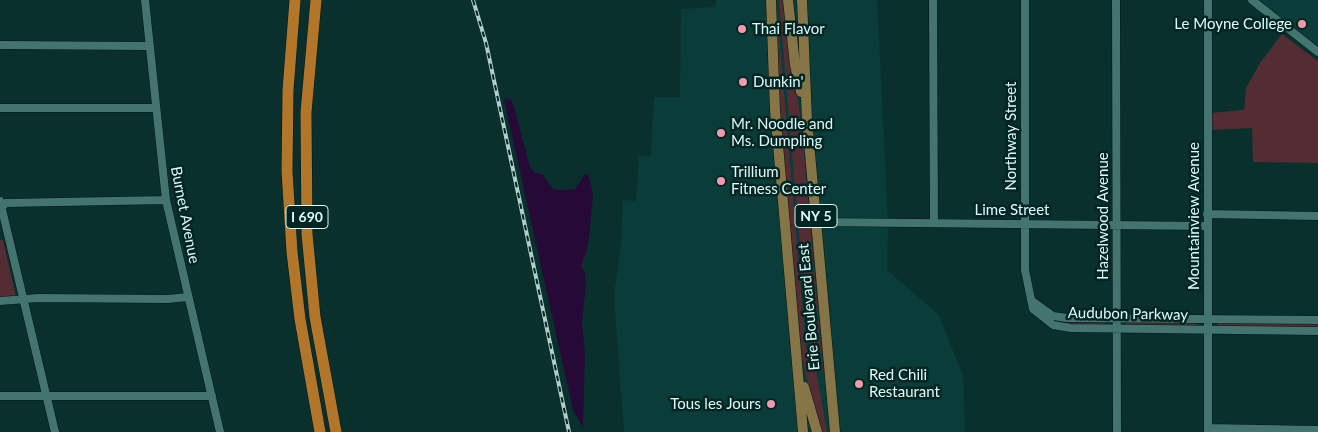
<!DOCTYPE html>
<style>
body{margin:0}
canvas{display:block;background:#09302d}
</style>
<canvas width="1318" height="432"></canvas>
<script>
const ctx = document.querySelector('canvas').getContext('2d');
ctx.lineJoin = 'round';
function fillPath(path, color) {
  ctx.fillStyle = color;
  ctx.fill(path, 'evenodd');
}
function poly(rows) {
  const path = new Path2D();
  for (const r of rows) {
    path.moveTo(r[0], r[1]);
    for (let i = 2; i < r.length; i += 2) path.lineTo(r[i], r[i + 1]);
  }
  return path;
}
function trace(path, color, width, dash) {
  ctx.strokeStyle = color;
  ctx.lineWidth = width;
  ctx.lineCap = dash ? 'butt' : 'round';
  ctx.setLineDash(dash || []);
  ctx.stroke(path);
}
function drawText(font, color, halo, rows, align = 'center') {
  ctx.font = font + ' Lato,sans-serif';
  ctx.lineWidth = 5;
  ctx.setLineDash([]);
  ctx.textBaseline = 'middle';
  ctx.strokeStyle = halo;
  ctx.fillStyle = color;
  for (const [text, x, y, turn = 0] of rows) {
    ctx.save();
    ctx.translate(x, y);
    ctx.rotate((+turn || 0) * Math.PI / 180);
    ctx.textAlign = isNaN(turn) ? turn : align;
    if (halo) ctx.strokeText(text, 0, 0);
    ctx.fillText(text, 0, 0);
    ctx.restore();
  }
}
fillPath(poly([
 [716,0,877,0,888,223,887,270,939,315,963,376,965,432,624,432,614,295,621,244,623,200,636,201,639,156,651,156,654,97,680,97,681,9,716,7],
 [1257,0,1318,0,1318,50]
]), '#0a3d39');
fillPath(poly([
 [776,0,806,348,816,370,827,432,820,432,802,359,775,54],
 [779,0,784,0,802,130,823,371,820,372,810,350,807,329],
 [1282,34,1318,61,1318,163,1253,162,1252,128,1210,130,1210,113,1244,110,1246,88,1260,63],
 [0,240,3,240,16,297,0,297],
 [1061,321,1104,322,1106,326,1069,327,1058,323],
 [1126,322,1194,322,1198,325,1125,326],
 [1217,323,1318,323,1318,328,1218,327]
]), '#542c33');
fillPath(poly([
 [506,98,511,100,514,106,530,167,534,172,543,175,553,189,559,190,575,189,584,175,588,174,591,184,593,195,590,229,587,250,581,266,585,273,586,284,582,322,585,352,583,428,573,410,504,100]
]), '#250a38');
const minor = poly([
 [145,0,166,200,220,432],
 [933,0,934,223],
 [1025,0,1025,270,1033,309,1053,325,1071,328,1318,331],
 [1116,0,1117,432],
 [1208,0,1208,432],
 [1252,0,1318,52],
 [0,45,149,46],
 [0,108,155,108],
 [0,201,55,432],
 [0,209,6,203,166,200],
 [1207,214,1318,216],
 [816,222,1207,226],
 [0,301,38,298,168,299,188,297],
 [1032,301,1053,316,1067,318,1318,320],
 [0,396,212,396],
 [1208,428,1318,430]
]);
const major = poly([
 [771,0,775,110,803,432],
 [788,0,795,65,801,92],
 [802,0,807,120,835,432],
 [804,387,817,432]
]);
const highway = poly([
 [295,0,288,90,287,171,292,252,300,319,320,432],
 [316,0,306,112,307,234,315,317,336,432]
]);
trace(minor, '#001614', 9);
trace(major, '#001614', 11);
trace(highway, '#001614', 12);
trace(minor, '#43746f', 8);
trace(major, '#867546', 10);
trace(highway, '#b2762a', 11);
const rail = poly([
 [473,0,486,43,569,432]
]);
trace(rail, '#b1cdca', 4);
trace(rail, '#002623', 2, [5.5]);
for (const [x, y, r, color] of [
 [1302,24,5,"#f39aaa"],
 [742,29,5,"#f39aaa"],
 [743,82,5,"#f39aaa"],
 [721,133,5,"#f39aaa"],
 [721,181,5,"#f39aaa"],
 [859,384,5,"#f39aaa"],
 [771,404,5,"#f39aaa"]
]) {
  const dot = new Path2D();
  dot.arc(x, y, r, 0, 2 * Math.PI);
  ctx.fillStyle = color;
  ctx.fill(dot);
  trace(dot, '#002623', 2);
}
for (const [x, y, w] of [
 [816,216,42],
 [307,217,42]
]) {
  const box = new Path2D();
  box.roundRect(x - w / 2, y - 11.5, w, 23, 4);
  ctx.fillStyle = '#002623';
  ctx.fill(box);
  trace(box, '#e1fbf8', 1);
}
drawText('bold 14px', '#e1fbf8', null, [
 ["NY 5",816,216],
 ["I 690",307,217]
]);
drawText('15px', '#e1fbf8', '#002623', [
 ["Le Moyne College",1292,24,"right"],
 ["Thai Flavor",752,29],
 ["Dunkin'",753,82],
 ["Mr. Noodle and",731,124],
 ["Ms. Dumpling",731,141],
 ["Trillium",731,172],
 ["Fitness Center",731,189],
 ["Red Chili",869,375],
 ["Restaurant",869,392],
 ["Tous les Jours",761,404,"right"]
], 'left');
drawText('15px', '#e1fbf8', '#002623', [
 ["Northway Street",1011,136,-90],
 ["Lime Street",1012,210],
 ["Burnet Avenue",185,215,79],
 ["Hazelwood Avenue",1103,216,-90],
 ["Mountainview Avenue",1194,216,-90],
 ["Erie Boulevard East",809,307,-95],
 ["Audubon Parkway",1128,314,1]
]);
</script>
